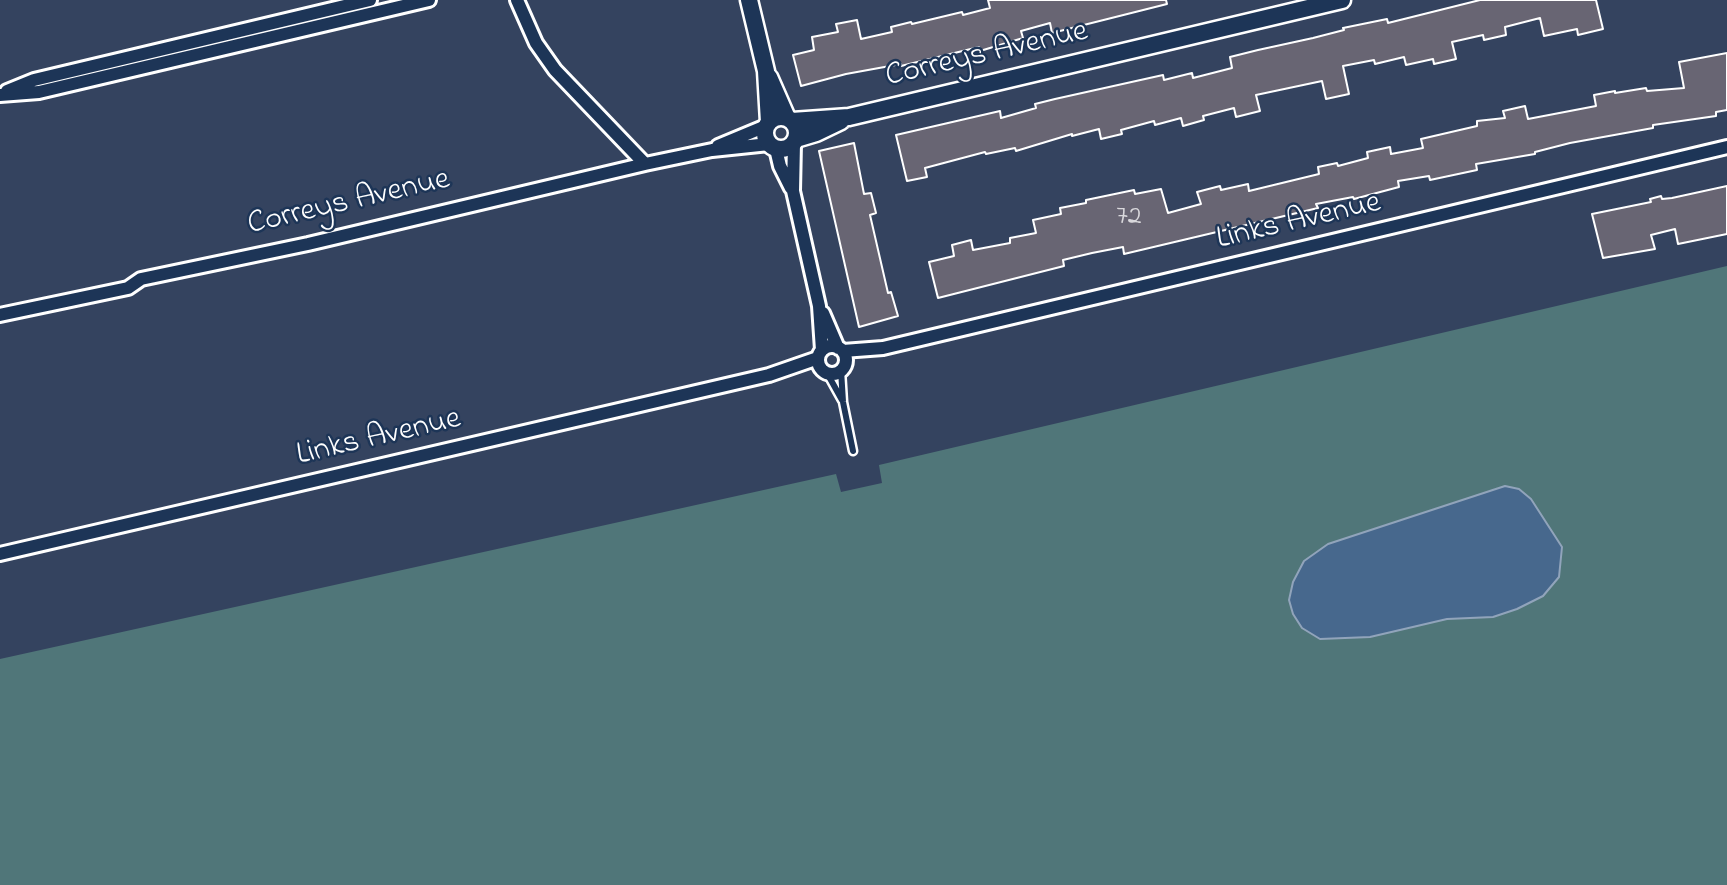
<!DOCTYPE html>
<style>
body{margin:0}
canvas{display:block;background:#34435f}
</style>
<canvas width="1727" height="885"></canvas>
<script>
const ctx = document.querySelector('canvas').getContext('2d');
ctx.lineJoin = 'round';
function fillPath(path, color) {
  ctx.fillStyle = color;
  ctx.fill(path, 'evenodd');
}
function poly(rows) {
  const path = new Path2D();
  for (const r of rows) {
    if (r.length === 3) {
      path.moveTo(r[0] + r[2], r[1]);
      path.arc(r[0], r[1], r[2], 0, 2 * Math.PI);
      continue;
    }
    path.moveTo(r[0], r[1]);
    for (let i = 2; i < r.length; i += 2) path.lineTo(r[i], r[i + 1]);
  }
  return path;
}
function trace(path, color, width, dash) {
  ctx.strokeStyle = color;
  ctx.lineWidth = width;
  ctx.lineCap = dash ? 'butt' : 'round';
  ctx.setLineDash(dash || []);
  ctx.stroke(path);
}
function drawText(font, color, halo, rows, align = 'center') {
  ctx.font = font + ' "Indie Flower",sans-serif';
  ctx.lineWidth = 5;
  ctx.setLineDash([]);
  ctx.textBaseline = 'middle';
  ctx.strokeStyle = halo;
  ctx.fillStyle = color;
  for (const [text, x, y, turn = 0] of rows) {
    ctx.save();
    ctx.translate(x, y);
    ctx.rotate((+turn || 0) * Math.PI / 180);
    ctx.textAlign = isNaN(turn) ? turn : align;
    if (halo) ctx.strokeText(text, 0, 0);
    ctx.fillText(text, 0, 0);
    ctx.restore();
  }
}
fillPath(poly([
 [1727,266,1727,885,0,885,0,659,836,474,841,492,882,483,879,465]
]), '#507679');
const water = poly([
 [1505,486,1519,489,1531,499,1562,547,1559,577,1543,596,1517,609,1493,617,1447,619,1370,637,1320,639,1302,628,1293,614,1289,600,1293,582,1304,561,1328,544,1505,486]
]);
fillPath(water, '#47688d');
trace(water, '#91a4bb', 2);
const building = poly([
 [988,0,1166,0,1167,4,1052,33,1050,23,1021,31,1023,38,980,51,979,47,901,66,901,64,846,74,801,86,793,55,814,50,812,37,838,32,836,24,857,20,861,39,892,32,891,27,911,22,912,24,962,12,963,15,990,8,988,0],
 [1480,0,1596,0,1603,29,1578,35,1577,29,1544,36,1540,18,1505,27,1506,35,1484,40,1483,35,1452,42,1456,59,1434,64,1433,59,1406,65,1404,57,1375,64,1374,60,1343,66,1349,94,1326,99,1322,81,1256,95,1260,111,1236,117,1234,108,1203,116,1204,120,1183,126,1181,118,1155,125,1154,121,1121,130,1122,134,1101,139,1099,129,1072,136,1072,134,1016,151,1015,148,986,154,985,152,925,168,927,177,907,181,896,135,1000,111,1001,118,1036,108,1035,104,1055,99,1163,75,1164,80,1192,73,1193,78,1232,68,1230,57,1258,50,1313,38,1344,30,1343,28,1387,19,1388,23,1480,0],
 [1727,53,1727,110,1716,112,1716,116,1653,125,1653,128,1570,143,1535,152,1535,154,1476,164,1477,170,1430,180,1429,176,1398,181,1399,187,1354,199,1353,197,1316,204,1318,208,1124,254,1123,247,1092,253,1063,260,1064,266,938,298,929,262,954,256,952,245,971,240,973,250,1010,243,1010,238,1036,233,1033,220,1061,214,1060,208,1086,203,1086,200,1134,190,1135,194,1161,189,1168,213,1201,204,1197,192,1220,186,1221,190,1248,184,1249,191,1319,174,1318,167,1337,163,1338,166,1368,158,1367,152,1390,147,1391,154,1423,148,1421,139,1477,126,1477,121,1505,118,1503,111,1525,106,1528,119,1596,106,1594,95,1615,91,1615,93,1646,88,1647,91,1684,88,1679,62,1727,53],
 [854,143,864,194,871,193,876,213,870,215,888,293,891,292,898,316,859,327,819,151,854,143],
 [1727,186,1727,234,1678,244,1675,229,1651,235,1655,249,1603,258,1592,214,1651,202,1650,199,1661,196,1662,199,1672,198,1727,186]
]);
fillPath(building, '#686573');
trace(building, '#fff', 2);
const service = poly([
 [841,370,843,402,853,451],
 [827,373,842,400]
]);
const minor = poly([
 [517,0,536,43,555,70,645,164],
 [7,91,34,80,370,0],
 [0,95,39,92,429,0],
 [794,143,793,191,819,306,822,350],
 [718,146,766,126],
 [776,149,780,166,791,188],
 [823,313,838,348],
 [0,315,128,288,141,279,308,244,645,164,712,150,769,144],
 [832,360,14],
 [843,351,883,348,1727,147],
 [0,554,769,375,818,358]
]);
const tertiary = poly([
 [749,0,766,71,769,122],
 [769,77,787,118],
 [781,133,16],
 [792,121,849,117,1342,0],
 [796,139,816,133,841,121]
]);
trace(service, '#fff', 11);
trace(minor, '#fff', 18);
trace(tertiary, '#fff', 21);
trace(service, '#1d3557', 6);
trace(minor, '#1d3557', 12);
trace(tertiary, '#1d3557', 16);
drawText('28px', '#d9d8dc', null, [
 ["72",1129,218]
]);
drawText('32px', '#fff', '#1d3557', [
 ["Correys Avenue",987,56,-13],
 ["Correys Avenue",349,204,-13],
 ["Links Avenue",1299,223,-13],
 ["Links Avenue",379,439,-13]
]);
</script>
